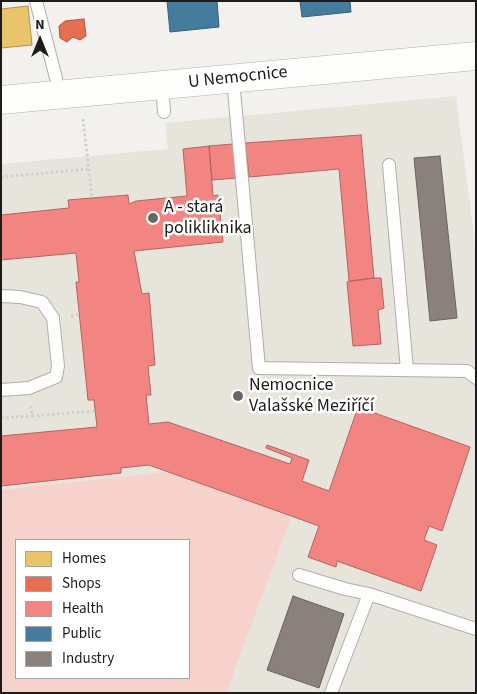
<!DOCTYPE html>
<meta charset="utf-8">
<style>
body{margin:0}
#map{position:relative;width:477px;height:694px;overflow:hidden;background:#f2f1ee;font-family:"Source Sans 3",sans-serif}
canvas{display:block}
.frame{position:absolute;inset:0;border:2px solid #1e1c1b;pointer-events:none}
.legend{position:absolute;left:15px;top:539px;width:175px;height:140px;box-sizing:border-box;background:#fff;border:1px solid #a5a4a4;margin:0;padding:6px 9px;list-style:none;font-size:15px;color:#1e1c1b}
.legend li{display:flex;align-items:center;gap:10px;height:25px}
.legend b{width:25px;border:1px solid #a5a4a4}
.north{position:absolute;left:15px;top:15px;width:50px;height:50px;-webkit-text-stroke:4px #fff;paint-order:stroke;rotate:0deg;font-size:14px;font-weight:700;line-height:20px;text-align:center;color:#1e1c1b}
.north::after{content:'';display:block;margin:auto;width:18px;height:22px;background:#1e1c1b;clip-path:polygon(50% 0,100% 100%,50% 72%,0 100%)}
</style>
<div id="map">
<canvas width="477" height="694"></canvas>
<div class="frame"></div>
<ul class="legend">
<li><b style="height:14px;background:#e9c46a"></b>Homes</li>
<li><b style="height:14px;background:#e76f51"></b>Shops</li>
<li><b style="height:14px;background:#f28482"></b>Health</li>
<li><b style="height:14px;background:#457b9d"></b>Public</li>
<li><b style="height:14px;background:#8a817c"></b>Industry</li>
</ul>
<div class="north">N</div>
</div>
<script>
const ctx = document.querySelector('canvas').getContext('2d');
ctx.lineJoin = 'round';
function fillPath(path, color) {
  ctx.fillStyle = color;
  ctx.fill(path, 'evenodd');
}
function poly(rows) {
  const path = new Path2D();
  for (const r of rows) {
    path.moveTo(r[0], r[1]);
    for (let i = 2; i < r.length; i += 2) path.lineTo(r[i], r[i + 1]);
  }
  return path;
}
function trace(path, color, width, dash) {
  ctx.strokeStyle = color;
  ctx.lineWidth = width;
  ctx.lineCap = dash ? 'butt' : 'round';
  ctx.setLineDash(dash || []);
  ctx.stroke(path);
}
function drawText(font, color, halo, rows, align = 'center') {
  ctx.font = font + ' "Source Sans 3",sans-serif';
  ctx.lineWidth = 5;
  ctx.setLineDash([]);
  ctx.textBaseline = 'middle';
  ctx.strokeStyle = halo;
  ctx.fillStyle = color;
  for (const [text, x, y, turn = 0] of rows) {
    ctx.save();
    ctx.translate(x, y);
    ctx.rotate((+turn || 0) * Math.PI / 180);
    ctx.textAlign = isNaN(turn) ? turn : align;
    if (halo) ctx.strokeText(text, 0, 0);
    ctx.fillText(text, 0, 0);
    ctx.restore();
  }
}
fillPath(poly([
 [456,96,476,251,476,693,1,693,1,164,168,149,165,123],
 [16,540,189,540,189,678,16,678]
]), '#e7e4dc');
fillPath(poly([
 [167,472,291,517,226,693,1,693,1,490],
 [16,540,189,540,189,678,16,678]
]), '#f7d2cd');
const homes = poly([
 [28,6,32,45,1,48,1,9,28,6]
]);
fillPath(homes, '#e9c46a');
trace(homes, '#ac9252', 1);
const shops = poly([
 [84,19,86,36,80,40,73,37,67,42,60,38,59,26,65,21,84,19]
]);
fillPath(shops, '#e76f51');
trace(shops, '#ab5641', 1);
const health = poly([
 [361,135,374,278,349,281,339,169,249,177,245,143,361,135],
 [245,143,249,177,212,180,209,146,245,143],
 [209,146,213,196,218,195,223,242,134,251,142,294,149,293,155,365,148,366,151,395,146,395,149,424,168,422,290,464,292,458,266,448,267,445,309,460,302,481,329,491,358,407,470,447,442,531,429,526,424,540,437,545,421,591,337,561,336,567,308,557,319,526,149,465,121,468,121,473,1,486,1,436,97,427,94,400,88,400,76,282,79,282,76,253,1,260,1,215,69,208,68,200,128,195,129,204,136,201,187,196,183,149,209,146],
 [374,278,381,278,384,308,378,310,381,344,353,346,347,282,374,278]
]);
fillPath(health, '#f28482');
trace(health, '#b26563', 1);
const public = poly([
 [167,1,217,1,219,27,170,32,167,1],
 [300,1,350,1,351,12,302,17,300,1]
]);
fillPath(public, '#457b9d');
trace(public, '#395e76', 1);
const industry = poly([
 [440,156,457,318,430,321,414,158,440,156],
 [293,596,344,614,319,688,267,670,293,596]
]);
fillPath(industry, '#8a817c');
trace(industry, '#6a635f', 1);
const service = poly([
 [36,1,56,78],
 [233,79,259,368,467,371,476,378],
 [162,85,164,112],
 [389,165,407,370],
 [1,296,20,297,42,302,53,318,58,366,56,377,29,388,1,390],
 [299,575,345,589,369,594,476,629],
 [331,693,369,594]
]);
const tertiary = poly([
 [1,100,476,56]
]);
trace(service, '#b0afad', 14);
trace(tertiary, '#b0afad', 29);
trace(poly([
 [83,119,92,198],
 [1,177,89,169],
 [71,316,79,315],
 [31,406,32,416,95,411],
 [1,418,32,416]
]), '#d1d0cf', 3, [2.5, 2.5]);
trace(service, '#fdfdfc', 12);
trace(tertiary, '#fdfdfc', 28);
for (const [x, y, r, color] of [
 [153,218,6,"#686765"],
 [238,396,6,"#686765"]
]) {
  const dot = new Path2D();
  dot.arc(x, y, r, 0, 2 * Math.PI);
  ctx.fillStyle = color;
  ctx.fill(dot);
  trace(dot, '#fff', 2);
}
drawText('18px', '#1e1c1b', '#fff', [
 ["U Nemocnice",238,78,-6]
]);
drawText('18px', '#1e1c1b', '#fff', [
 ["A - stará",164,208],
 ["polikliknika",164,229],
 ["Nemocnice",249,386],
 ["Valašské Meziříčí",249,407]
], 'left');
</script>
